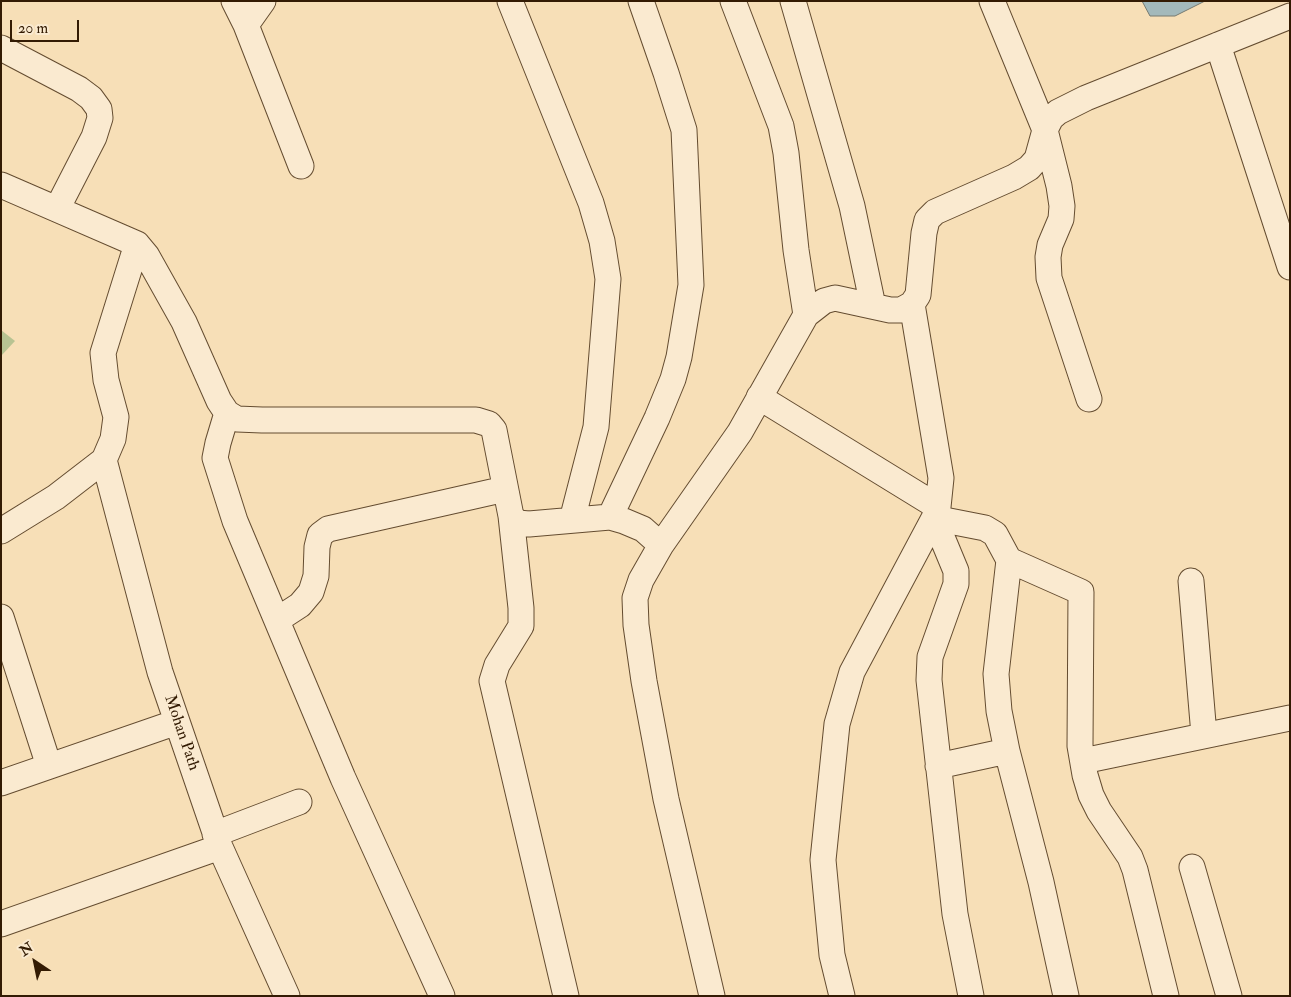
<!DOCTYPE html>
<style>
body{margin:0}
#map{position:relative;width:1291px;height:997px;overflow:hidden;background:#f7dfb7;font-family:"IM FELL Double Pica",serif}
canvas{display:block}
.frame{position:absolute;inset:0;border:2px solid #331b03;pointer-events:none}
.north{position:absolute;left:10px;top:937px;width:50px;height:50px;-webkit-text-stroke:4px #faead0;paint-order:stroke;rotate:326deg;font-size:14px;font-weight:700;line-height:20px;text-align:center;color:#331b03}
.north::after{content:'';display:block;margin:auto;width:18px;height:22px;background:#331b03;clip-path:polygon(50% 0,100% 100%,50% 72%,0 100%)}
.scale{position:absolute;left:10px;top:20px;width:69px;height:22px;box-sizing:border-box;border:2px solid #331b03;border-top:0;padding-left:6px;font-size:15px;line-height:18px;white-space:nowrap;color:#331b03;-webkit-text-stroke:4px #faead0;paint-order:stroke}
</style>
<div id="map">
<canvas width="1291" height="997"></canvas>
<div class="frame"></div>
<div class="north">N</div>
<div class="scale">20 m</div>
</div>
<script>
const ctx = document.querySelector('canvas').getContext('2d');
ctx.lineJoin = 'round';
function fillPath(path, color) {
  ctx.fillStyle = color;
  ctx.fill(path, 'evenodd');
}
function poly(rows) {
  const path = new Path2D();
  for (const r of rows) {
    path.moveTo(r[0], r[1]);
    for (let i = 2; i < r.length; i += 2) path.lineTo(r[i], r[i + 1]);
  }
  return path;
}
function trace(path, color, width, dash) {
  ctx.strokeStyle = color;
  ctx.lineWidth = width;
  ctx.lineCap = dash ? 'butt' : 'round';
  ctx.setLineDash(dash || []);
  ctx.stroke(path);
}
function drawText(font, color, halo, rows, align = 'center') {
  ctx.font = font + ' "IM FELL Double Pica",serif';
  ctx.lineWidth = 5;
  ctx.setLineDash([]);
  ctx.textBaseline = 'middle';
  ctx.strokeStyle = halo;
  ctx.fillStyle = color;
  for (const [text, x, y, turn = 0] of rows) {
    ctx.save();
    ctx.translate(x, y);
    ctx.rotate((+turn || 0) * Math.PI / 180);
    ctx.textAlign = isNaN(turn) ? turn : align;
    if (halo) ctx.strokeText(text, 0, 0);
    ctx.fillText(text, 0, 0);
    ctx.restore();
  }
}
fillPath(poly([
 [1,330,15,341,1,356]
]), '#b8c392');
const water = poly([
 [1142,1,1205,1,1175,16,1150,16,1142,1]
]);
fillPath(water, '#a3b9bb');
trace(water, '#767a71', 1);
const minor = poly([
 [234,1,246,25,301,166],
 [510,1,591,203,602,241,608,279,596,427,572,520],
 [733,1,781,126,786,153,796,250,806,315],
 [793,1,852,206,873,306],
 [992,1,1045,130,1059,186,1062,206,1061,219,1050,245,1048,257,1049,278,1089,399],
 [246,25,263,1],
 [1218,45,1290,267],
 [1,48,79,89,91,98,99,109,100,118,94,137,57,209],
 [1,185,137,244,147,256,184,322,219,401,227,413,237,419,262,420,476,420,489,424,494,430,511,516,518,523,529,524,610,517,624,521,643,529,661,545],
 [759,397,938,507],
 [227,413,218,443,215,458,235,521,343,778,442,996],
 [104,460,160,672,220,847,287,996],
 [511,516,521,608,521,626,497,665,492,681,566,996],
 [610,517,657,418,673,379,679,357,691,285,684,130,666,73,641,1],
 [934,518,985,528,995,534,1009,560,1081,592,1080,746,1085,775,1091,795,1099,811,1130,857,1135,870,1166,996],
 [934,518,956,571,956,584,930,657,929,680,955,914,971,996],
 [1,531,56,497,104,460,113,439,116,417,106,380,103,353,137,244],
 [1009,560,996,674,999,711,1007,751,1041,882,1066,996],
 [1191,581,1204,735],
 [1,617,49,766],
 [277,620,300,605,311,592,316,576,317,547,320,535,328,529,505,489],
 [1083,761,1290,718],
 [938,766,1007,751],
 [1,783,177,722],
 [215,834,299,802],
 [1192,867,1229,996],
 [1,924,220,847],
 [712,996,666,799,644,681,636,625,635,598,641,580,661,545,740,432,806,315,824,301,835,298,890,310,901,310,912,304,918,295,924,233,927,220,935,212,1014,177,1029,168,1037,159,1045,130,1051,118,1058,112,1086,98,1290,16],
 [842,996,832,955,823,860,837,724,852,672,934,518,938,507,941,478,912,304]
]);
trace(minor, '#644c30', 27);
trace(minor, '#faead0', 25);
drawText('16px', '#331b03', '#faead0', [
 ["Mohan Path",181,733,71]
]);
</script>
